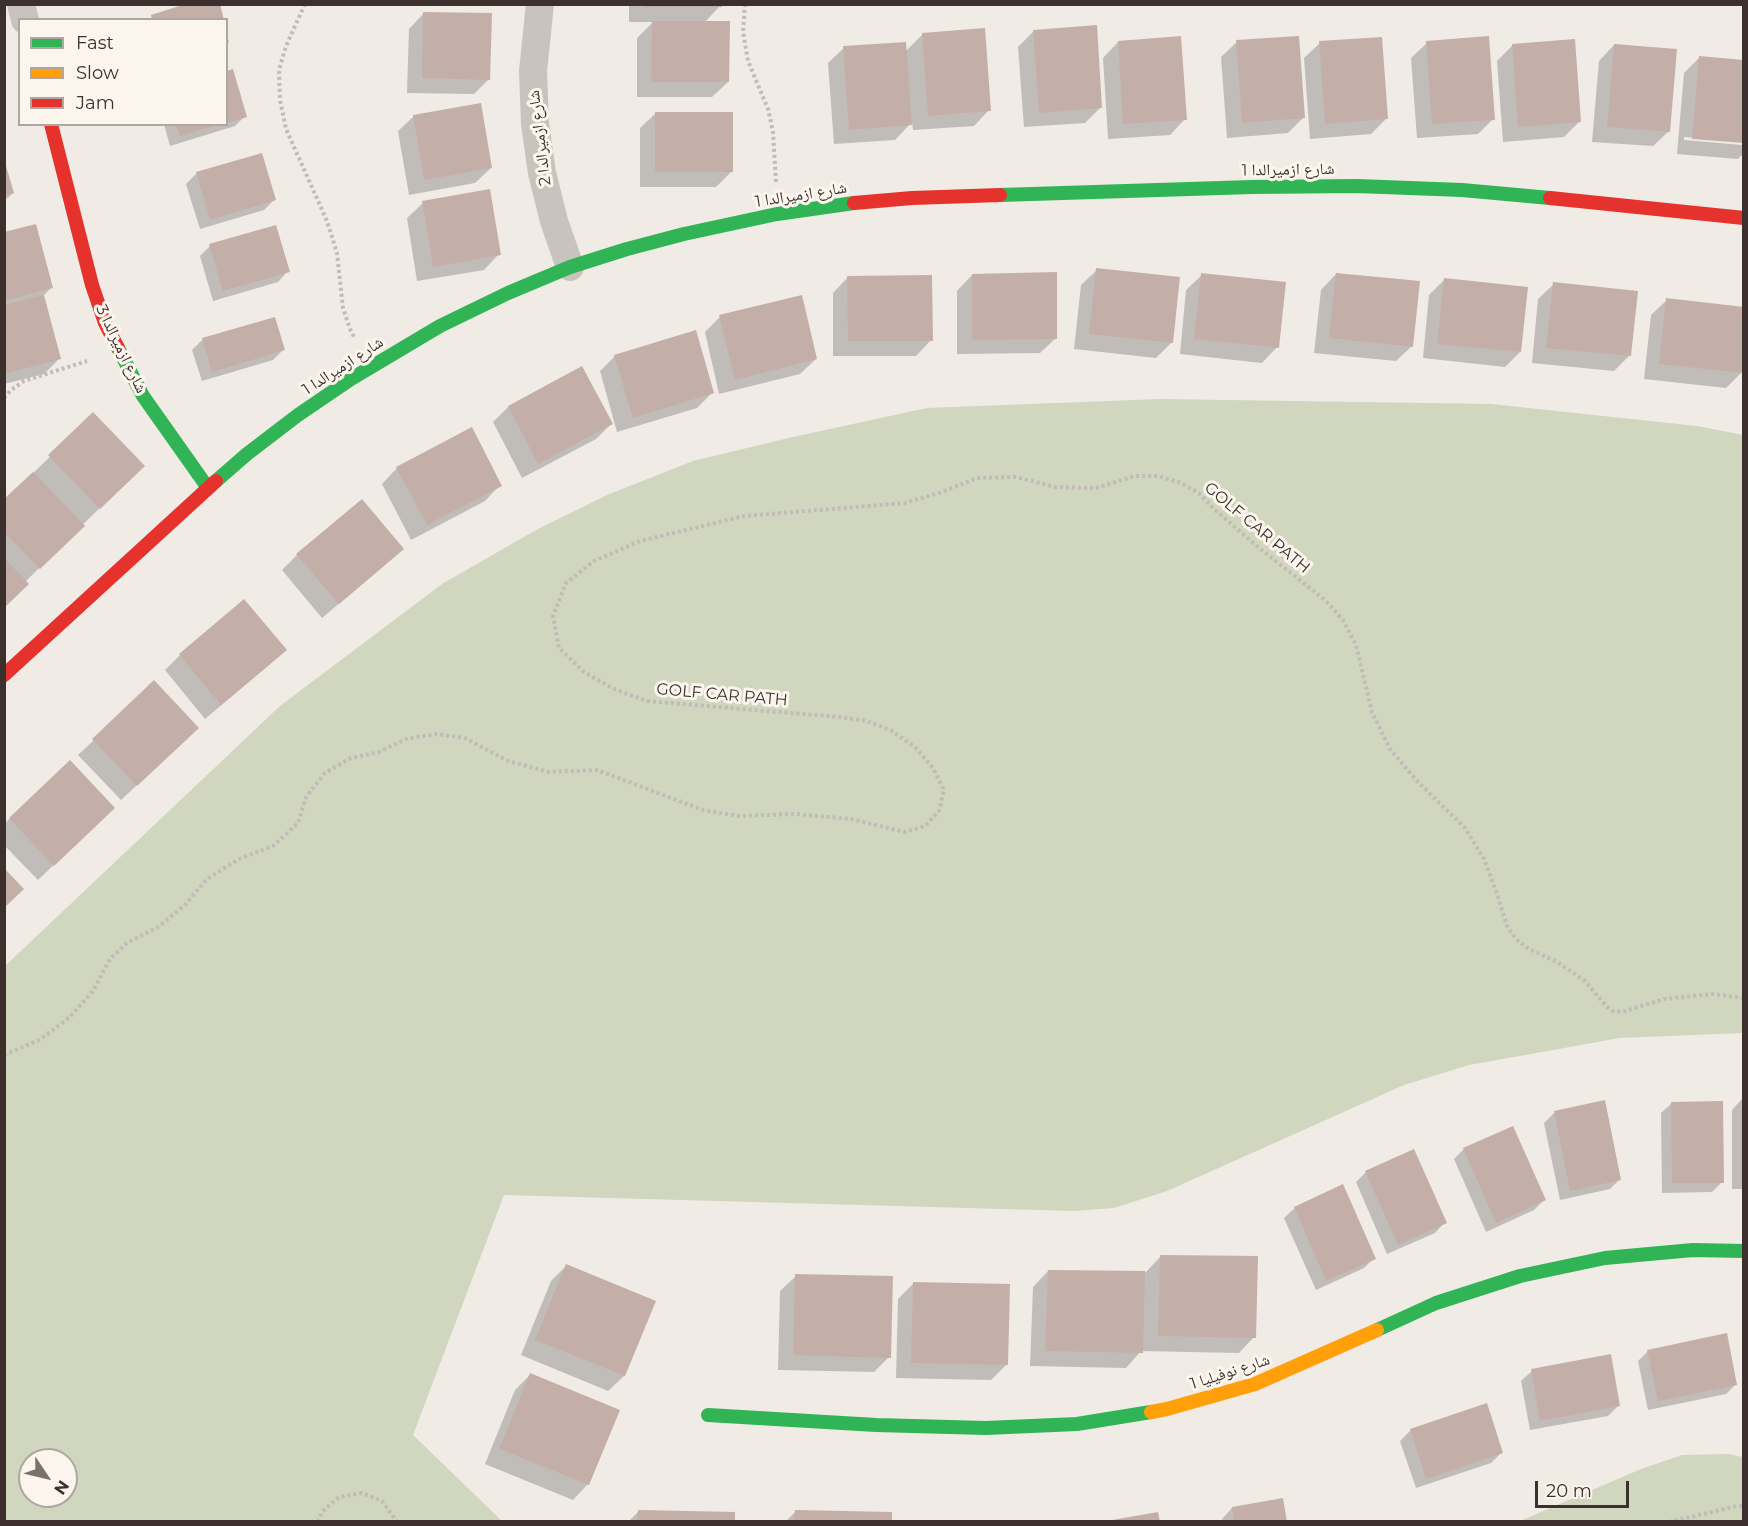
<!DOCTYPE html>
<meta charset="utf-8">
<style>
body{margin:0}
#map{position:relative;width:1748px;height:1526px;overflow:hidden;background:#f0ebe5;font-family:Montserrat,sans-serif}
canvas{display:block}
.frame{position:absolute;inset:0;border:6px solid #3b302b;pointer-events:none}
.legend{position:absolute;left:18px;top:18px;width:210px;height:108px;box-sizing:border-box;background:#fbf5ee;border:2px solid #aea6a0;margin:0;padding:8px 10px;list-style:none;font-size:18px;color:#3b302b}
.legend li{display:flex;align-items:center;gap:12px;height:30px}
.legend b{width:30px;border:2px solid #aea6a0}
.north{position:absolute;left:18px;top:1448px;width:60px;height:60px;box-sizing:border-box;background:#fbf5ee;border:2px solid #aea6a0;border-radius:50%;rotate:125deg;font-size:16px;font-weight:700;line-height:24px;text-align:center;color:#3b302b}
.north::after{content:'';display:block;margin:auto;width:21px;height:27px;background:#7a716c;clip-path:polygon(50% 0,100% 100%,50% 72%,0 100%)}
.scale{position:absolute;left:1535px;top:1481px;width:94px;height:27px;box-sizing:border-box;border:3px solid #3b302b;border-top:0;padding-left:8px;font-size:18px;line-height:21px;white-space:nowrap;color:#3b302b;-webkit-text-stroke:4px #fbf5ee;paint-order:stroke}
</style>
<div id="map">
<canvas width="1748" height="1526"></canvas>
<div class="frame"></div>
<ul class="legend">
<li><b style="height:8px;background:#30b455"></b>Fast</li>
<li><b style="height:8px;background:#ff9f0a"></b>Slow</li>
<li><b style="height:8px;background:#e5322d"></b>Jam</li>
</ul>
<div class="north">N</div>
<div class="scale">20 m</div>
</div>
<script>
const ctx = document.querySelector('canvas').getContext('2d');
ctx.lineJoin = 'round';
function fillPath(path, color) {
  ctx.fillStyle = color;
  ctx.fill(path, 'evenodd');
}
function poly(rows) {
  const path = new Path2D();
  for (const r of rows) {
    path.moveTo(r[0], r[1]);
    for (let i = 2; i < r.length; i += 2) path.lineTo(r[i], r[i + 1]);
  }
  return path;
}
function trace(path, color, width, dash) {
  ctx.strokeStyle = color;
  ctx.lineWidth = width;
  ctx.lineCap = dash ? 'butt' : 'round';
  ctx.setLineDash(dash || []);
  ctx.stroke(path);
}
function drawText(font, color, halo, rows, align = 'center') {
  ctx.font = font + ' Montserrat,"Noto Naskh Arabic",sans-serif';
  ctx.lineWidth = 6;
  ctx.setLineDash([]);
  ctx.textBaseline = 'middle';
  ctx.strokeStyle = halo;
  ctx.fillStyle = color;
  for (const [text, x, y, turn = 0] of rows) {
    ctx.save();
    ctx.translate(x, y);
    ctx.rotate((+turn || 0) * Math.PI / 180);
    ctx.textAlign = isNaN(turn) ? turn : align;
    if (halo) ctx.strokeText(text, 0, 0);
    ctx.fillText(text, 0, 0);
    ctx.restore();
  }
}
fillPath(poly([
 [1161,399,1491,404,1697,426,1743,435,1743,1033,1620,1038,1469,1065,1404,1085,1167,1191,1114,1208,1074,1211,504,1195,413,1435,502,1521,5,1521,5,966,280,706,442,584,536,530,607,495,693,461,793,437,927,408],
 [30,1460,66,1460,66,1496,30,1496],
 [1728,1454,1743,1457,1743,1521,1520,1521,1641,1469,1682,1455]
]), '#d1d6bf');
fillPath(poly([
 [629,4,720,4,720,6,704,23,728,82,712,97,637,97,637,38,653,22,629,22],
 [424,13,489,79,474,94,407,93,409,29],
 [1034,31,1100,108,1085,123,1024,127,1018,47],
 [226,32,229,42,226,45],
 [923,34,989,110,974,126,913,130,912,122,895,140,834,144,828,63,844,48,905,52],
 [1118,42,1185,119,1170,135,1108,139,1103,58],
 [1237,42,1303,118,1288,133,1227,138,1221,57],
 [1320,43,1386,119,1371,134,1310,139,1304,58],
 [1427,43,1493,119,1478,134,1417,138,1411,58],
 [1513,45,1579,122,1564,137,1503,142,1497,61],
 [1614,45,1669,131,1653,146,1592,142,1599,61],
 [1699,58,1744,61,1744,153,1738,159,1677,154,1684,73],
 [1684,137,1742,142,1742,145,1684,140],
 [226,73,245,116,235,126,170,146,164,124,226,124],
 [656,113,731,172,716,187,640,187,640,128],
 [414,116,491,168,475,183,409,195,398,131],
 [261,155,275,199,264,210,200,229,186,184,196,174],
 [4,162,13,193,4,201],
 [423,203,499,254,484,270,417,281,407,218],
 [4,234,51,288,43,296,60,358,44,374,4,384],
 [210,246,288,271,278,282,213,301,200,256],
 [1097,270,1172,342,1156,358,1074,349,1081,285],
 [1336,274,1412,346,1396,361,1314,353,1321,290],
 [972,275,1056,338,1040,353,957,354,957,291],
 [1202,275,1277,347,1262,363,1180,354,1186,290],
 [848,277,931,340,916,356,833,356,833,293],
 [1445,279,1520,352,1505,367,1423,358,1429,295],
 [1554,284,1629,356,1614,371,1532,363,1538,299],
 [1667,300,1744,308,1744,358,1742,372,1726,388,1644,379,1651,315],
 [720,317,816,359,800,374,719,394,705,332],
 [274,319,283,350,273,360,202,381,192,350,202,340],
 [615,356,712,393,697,408,617,432,600,371],
 [508,407,611,424,596,439,522,478,493,422],
 [93,414,127,481,25,582,4,606,4,502],
 [397,468,500,485,485,501,411,540,382,484],
 [402,549,386,564,322,618,282,570,297,555],
 [285,650,269,665,205,719,165,670,180,655],
 [94,740,182,743,121,800,78,755],
 [70,762,98,823,38,880,4,845,4,824],
 [1742,1099,1744,1099,1744,1189,1732,1189,1732,1110],
 [1672,1103,1722,1182,1712,1192,1662,1193,1661,1113],
 [1554,1113,1620,1179,1610,1189,1560,1200,1544,1123],
 [1464,1149,1544,1200,1534,1210,1486,1232,1454,1159],
 [1366,1172,1445,1222,1435,1233,1387,1254,1356,1182],
 [1295,1208,1374,1258,1364,1268,1316,1290,1284,1218],
 [1161,1256,1254,1337,1239,1353,1141,1351,1126,1368,1030,1366,1033,1287,1048,1271,1145,1273],
 [566,1266,654,1302,624,1376,608,1391,521,1355,551,1281],
 [796,1276,889,1357,874,1372,778,1370,780,1291],
 [914,1283,1007,1364,991,1380,896,1378,898,1299],
 [1648,1351,1736,1384,1726,1394,1648,1410,1638,1361],
 [1532,1371,1618,1406,1608,1416,1530,1430,1521,1381],
 [530,1375,588,1484,573,1500,485,1464,515,1390],
 [1486,1405,1501,1453,1491,1463,1416,1488,1400,1441,1410,1431],
 [1232,1508,1286,1522,1223,1522,1222,1519],
 [638,1512,733,1522,628,1522],
 [795,1512,891,1522,785,1522]
]), '#0003');
fillPath(poly([
 [186,4,220,4,224,20,152,20,151,15],
 [644,4,722,4,722,7,644,7],
 [423,12,492,13,490,80,422,78],
 [652,21,730,21,729,82,651,82],
 [1097,25,1102,108,1039,113,1033,30],
 [985,28,991,111,928,116,922,33],
 [1181,36,1187,120,1123,124,1118,41],
 [1299,36,1305,118,1242,123,1236,40],
 [1489,36,1495,120,1432,124,1426,41],
 [1382,37,1388,119,1325,124,1319,41],
 [1575,39,1581,122,1518,127,1512,44],
 [906,42,912,125,849,130,843,46],
 [1614,44,1677,49,1670,132,1607,127],
 [1699,56,1744,60,1744,143,1692,139],
 [233,69,247,117,226,123,226,71],
 [481,103,492,168,424,180,413,115],
 [655,112,733,112,733,172,655,172],
 [176,124,218,124,218,125,180,136],
 [262,153,276,200,210,220,196,172],
 [4,159,14,193,4,196],
 [490,189,501,255,433,267,422,201],
 [36,224,53,288,4,301,4,232],
 [276,225,290,272,223,291,209,244],
 [1096,268,1180,277,1173,343,1089,334],
 [1057,272,1057,339,972,340,972,274],
 [1201,273,1286,282,1279,348,1194,339],
 [1336,273,1420,281,1413,347,1329,338],
 [932,275,933,341,848,341,847,276],
 [1444,278,1528,287,1521,352,1437,344],
 [1553,282,1638,291,1631,356,1546,348],
 [44,295,61,359,4,374,4,305],
 [802,295,817,359,735,380,719,315],
 [1666,298,1744,307,1743,373,1659,364],
 [275,317,285,350,212,372,202,338],
 [696,330,714,393,633,418,614,355],
 [582,366,613,424,538,464,508,406],
 [93,412,145,466,100,509,48,455],
 [472,427,502,486,427,525,396,467],
 [33,472,85,526,40,569,4,532,4,499],
 [362,499,404,549,339,604,296,554],
 [4,558,29,584,4,608],
 [244,599,287,650,221,705,179,654],
 [154,680,199,728,137,786,92,739],
 [70,760,115,808,54,866,9,818],
 [4,868,24,889,4,908],
 [1605,1100,1621,1180,1570,1191,1554,1111],
 [1723,1101,1724,1183,1672,1183,1671,1102],
 [1513,1126,1546,1200,1496,1223,1463,1148],
 [1414,1149,1447,1223,1398,1245,1365,1171],
 [1343,1184,1376,1259,1326,1281,1294,1207],
 [1160,1255,1258,1256,1256,1338,1158,1336],
 [566,1264,656,1301,625,1376,535,1340],
 [1048,1270,1145,1271,1143,1353,1045,1351],
 [795,1274,893,1276,891,1358,793,1355],
 [913,1282,1010,1284,1008,1365,911,1363],
 [1727,1333,1737,1385,1658,1401,1647,1350],
 [1611,1354,1620,1406,1540,1421,1531,1369],
 [530,1373,620,1410,589,1485,499,1449],
 [1487,1403,1503,1453,1426,1479,1410,1429],
 [1283,1498,1287,1522,1234,1522,1232,1507],
 [638,1510,735,1512,735,1522,637,1522],
 [795,1510,892,1512,892,1522,794,1522],
 [1158,1512,1160,1522,1112,1522,1112,1520]
]), '#c3afa7');
trace(poly([
 [305,4,286,46,279,70,280,100,286,129,327,221,337,253,343,308,350,329,355,339],
 [745,4,743,32,748,61,768,109,773,132,776,182],
 [4,398,11,390,24,381,87,361],
 [4,1055,39,1040,69,1018,93,991,110,959,127,943,158,927,185,905,207,879,239,859,273,846,298,823,306,797,325,773,351,758,379,752,406,739,436,734,465,738,508,761,549,772,597,770,703,810,739,816,796,814,851,819,905,832,925,826,939,811,944,790,933,768,915,747,892,731,867,721,840,717,647,701,614,689,584,672,559,648,553,616,566,583,594,561,640,541,744,516,905,503,942,492,977,478,1016,477,1055,487,1096,488,1135,476,1157,476,1179,482,1199,493,1214,509,1258,547,1325,600,1343,620,1356,645,1372,712,1390,749,1417,781,1465,828,1484,859,1497,894,1507,926,1516,939,1529,949,1557,962,1585,981,1607,1007,1613,1011,1622,1012,1664,999,1713,994,1744,998],
 [318,1522,322,1512,339,1497,362,1493,382,1501,397,1522],
 [1669,1522,1737,1506,1744,1506]
]), '#c2bbb6', 4, [3, 3]);
trace(poly([
 [21,4,25,20],
 [540,4,533,71,535,124,542,173,554,221,570,267]
]), '#c9c3be', 28);
trace(poly([
 [1000,195,1252,187,1357,186,1462,190,1550,198],
 [118,348,143,396,208,488],
 [216,481,247,454,298,415,351,379,440,326,508,293,570,267,627,249,684,234,777,214,854,203],
 [1377,1330,1436,1303,1520,1276,1605,1258,1693,1250,1744,1251],
 [708,1415,876,1425,986,1428,1077,1424,1151,1412]
]), '#30b455', 14);
trace(poly([
 [1151,1412,1167,1409,1255,1384,1377,1330]
]), '#ff9f0a', 14);
trace(poly([
 [51,124,92,285,105,323,118,348],
 [1550,198,1744,218],
 [854,203,912,198,1000,195],
 [4,675,216,481]
]), '#e5322d', 14);
drawText('16px', '#3b302b', '#fbf5ee', [
 ["شارع ازميرالدا 2",540,138,-97],
 ["شارع ازميرالدا 1",1288,170,-1],
 ["شارع ازميرالدا 1",801,195,-9],
 ["شارع ازميرالدا 3",121,349,64],
 ["شارع ازميرالدا 1",343,366,-33],
 ["GOLF CAR PATH",1257,528,40],
 ["GOLF CAR PATH",722,695,5],
 ["شارع نوفيليا 1",1230,1372,-18]
]);
</script>
